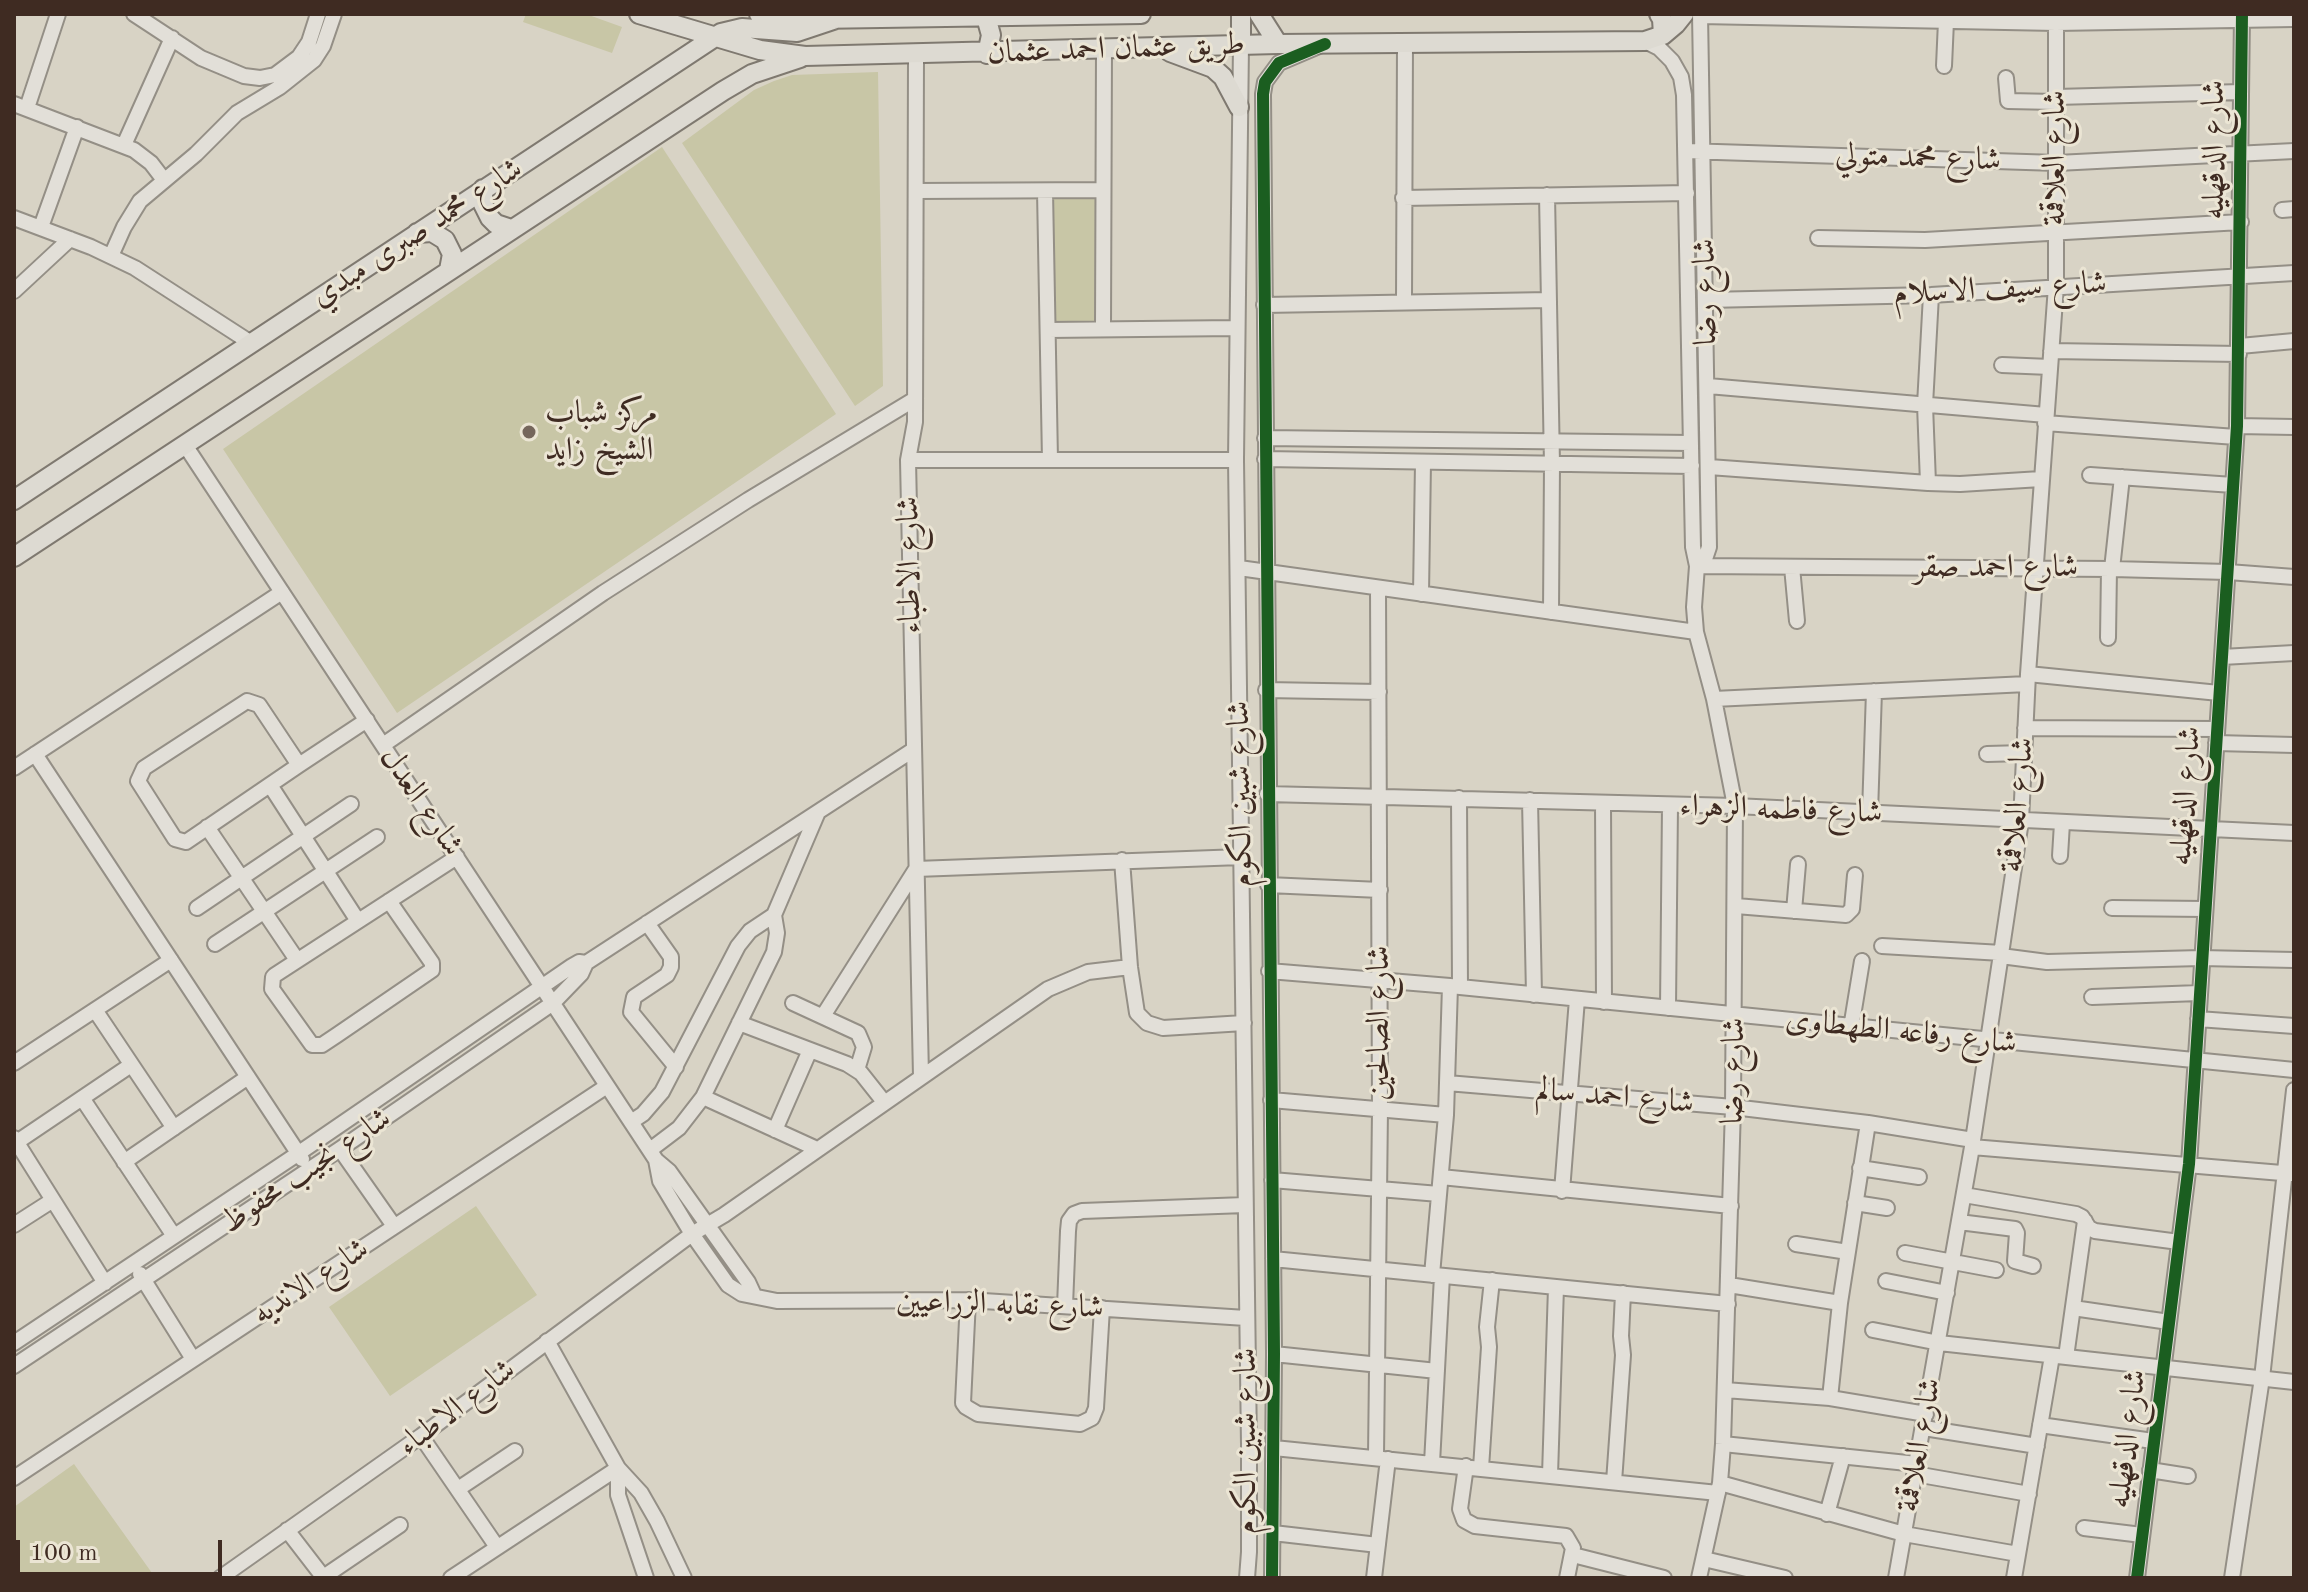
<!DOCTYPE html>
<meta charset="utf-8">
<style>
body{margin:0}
#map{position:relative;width:2308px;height:1592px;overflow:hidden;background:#d8d3c5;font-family:"Old Standard TT",serif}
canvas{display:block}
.frame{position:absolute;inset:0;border:16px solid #3f2b22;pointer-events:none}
.scale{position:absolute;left:16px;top:1540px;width:206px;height:36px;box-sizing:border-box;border:4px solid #3f2b22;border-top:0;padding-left:10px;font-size:24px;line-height:28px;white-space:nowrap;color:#3f2b22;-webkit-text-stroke:6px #ebe5d4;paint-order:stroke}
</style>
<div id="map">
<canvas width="2308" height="1592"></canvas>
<div class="frame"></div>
<div class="scale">100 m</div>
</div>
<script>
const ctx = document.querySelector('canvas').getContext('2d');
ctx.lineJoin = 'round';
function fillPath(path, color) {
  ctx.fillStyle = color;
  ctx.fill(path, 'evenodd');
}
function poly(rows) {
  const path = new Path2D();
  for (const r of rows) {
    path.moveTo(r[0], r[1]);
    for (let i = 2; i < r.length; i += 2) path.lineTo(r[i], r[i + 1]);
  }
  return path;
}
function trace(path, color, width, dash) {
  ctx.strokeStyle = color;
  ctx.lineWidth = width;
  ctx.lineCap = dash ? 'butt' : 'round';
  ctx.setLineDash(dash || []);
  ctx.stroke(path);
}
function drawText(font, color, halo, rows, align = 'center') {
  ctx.font = font + ' "Old Standard TT",Amiri,serif';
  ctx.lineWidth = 6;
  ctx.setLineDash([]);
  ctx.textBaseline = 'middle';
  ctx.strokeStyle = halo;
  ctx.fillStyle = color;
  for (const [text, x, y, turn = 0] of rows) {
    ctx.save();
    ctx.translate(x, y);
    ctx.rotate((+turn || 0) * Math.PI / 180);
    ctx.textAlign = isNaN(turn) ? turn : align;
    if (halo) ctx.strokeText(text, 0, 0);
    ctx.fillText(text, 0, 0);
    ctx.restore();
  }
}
fillPath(poly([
 [526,14,586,14,622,27,612,53,523,22],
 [878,72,883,386,855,406,682,143,754,90,774,81,792,75],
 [662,147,836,414,397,713,223,449],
 [1100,192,1101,327,1049,327,1047,194],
 [476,1206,537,1295,390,1396,329,1307],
 [74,1464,152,1573,146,1578,14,1578,14,1507]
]), '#c8c6a6');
const minor = poly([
 [134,14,201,58,244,76,260,78,275,75,299,57,309,42,318,14],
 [1700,16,2056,23,2294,19],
 [1645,41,1659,48,1672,61,1681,77,1684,95,1693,547,1697,566,1694,607,1696,632,1714,699,1735,806,1733,1107,1723,1444,1720,1483,1699,1578],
 [1241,45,1236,460,1249,1444,1249,1552,1247,1578],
 [916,55,915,422,908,460,921,1076],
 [1944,66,1946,21],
 [2006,78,2008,101,2056,102],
 [2056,97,2241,92],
 [14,104,134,150,151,163,164,180],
 [27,108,58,14],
 [124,145,172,38],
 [1686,151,2057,163,2294,151],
 [916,191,1103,190],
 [1045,191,1050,460],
 [1547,195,1552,464,1551,612],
 [1403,198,1687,193],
 [2282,210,2294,209],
 [14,218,91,247,135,268,251,343],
 [41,227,77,127],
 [1818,238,1925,240,2241,222],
 [111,256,124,227,140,201,196,154,237,113,280,87,314,60,323,46,334,14],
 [14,291,70,239],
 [1707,300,1931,295,2294,273],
 [1404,302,1405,43],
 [1264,305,1549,300],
 [1103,329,1104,48],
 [1048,330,1236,328],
 [2240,346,2294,341],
 [2051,351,2239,354],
 [2002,365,2050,367],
 [1708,386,2046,415],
 [2045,423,2236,437],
 [2237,426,2294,427],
 [1265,438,1691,443],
 [185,445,631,1122,656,1160,669,1171,748,1282,754,1295],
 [1265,459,1692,466],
 [908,460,1236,460],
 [1709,467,1928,483,1960,484,2041,479],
 [2090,475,2233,485],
 [1928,483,1925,405,1931,295],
 [1697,566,2112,569,2228,572,2294,577],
 [1697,566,1705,559,1709,547,1700,14],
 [1792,567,1797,621],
 [1239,568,1696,632],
 [2112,569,2122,477],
 [1421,594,1423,462],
 [2108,638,2109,569],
 [2222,657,2294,653],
 [2028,674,2219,693],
 [1266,690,1379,692],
 [1714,699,2027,684],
 [2025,728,2217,729],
 [2216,743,2294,745],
 [383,745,603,593,748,500,915,399],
 [35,754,302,1159],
 [1987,754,2024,753],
 [299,765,259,705,247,701,144,768,138,781,175,839,186,842,299,765,367,720],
 [14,768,282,592],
 [270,785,358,921],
 [1267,794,1735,806,2294,833],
 [1459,798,1460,987],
 [1530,800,1534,995],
 [1603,803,1604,1002],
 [1870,813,1874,691],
 [207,827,297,960],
 [2060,856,2062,823],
 [1122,860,1130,967,1137,1013,1147,1023,1163,1028,1244,1023],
 [1268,885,1380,890],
 [389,901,432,963,432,970,337,1035,322,1045,312,1045,272,989,273,977,275,975,457,857],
 [1736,906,1846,915,1852,909,1855,875],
 [197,908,351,804],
 [2112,908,2205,909],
 [1794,911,1798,864],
 [647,923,671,957,671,967,667,975,634,997,631,1012,676,1067],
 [215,944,377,837],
 [1882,946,2002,953],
 [2001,956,2047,962,2201,958,2294,960],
 [1269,971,1450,986,2294,1070],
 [2092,997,2199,993],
 [793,1003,858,1033,864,1047,857,1070],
 [1668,1008,1670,805],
 [95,1010,174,1128],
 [823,1016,916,869,1241,857],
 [2198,1019,2294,1026],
 [739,1023,847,1064,861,1073,884,1102],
 [1851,1028,1862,961],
 [14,1063,171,960],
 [1447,1083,1733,1107,1868,1123,1973,1140],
 [703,1097,817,1149],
 [82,1098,174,1236],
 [1271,1100,1446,1115],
 [631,1122,643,1114,662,1092,738,946,750,931,774,915],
 [775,1130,810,1050],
 [14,1138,105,1283],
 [17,1142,131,1065],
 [1972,1147,2294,1174],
 [340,1149,394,1226],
 [650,1150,679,1128,703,1097,774,952,777,933,774,915,818,812],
 [656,1160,660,1181,692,1234,728,1285,742,1294,777,1301,968,1300,1246,1318],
 [124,1162,248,1077],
 [1860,1168,1919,1177],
 [1441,1177,1731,1206],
 [1272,1180,1439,1194],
 [1562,1191,1577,999],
 [1964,1195,2076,1214,2082,1217,2089,1228,2095,1231,2179,1242],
 [1855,1203,1887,1208],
 [1959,1222,2015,1229,2017,1233,2015,1261,2033,1266],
 [14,1225,53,1200],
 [1796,1244,1848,1252],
 [1905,1253,1996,1270],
 [1273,1259,1728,1304],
 [140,1274,193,1359],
 [1432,1275,1446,1115,1450,986],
 [1886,1281,1947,1293],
 [1729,1285,1840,1303],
 [968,1300,963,1403,966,1407,978,1414,1080,1424,1092,1418,1096,1408,1102,1308],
 [1065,1306,1068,1231,1069,1221,1074,1214,1082,1211,1245,1205],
 [2073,1308,2169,1322],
 [1873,1330,1939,1343,2294,1382],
 [547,1341,618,1468,641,1493,657,1521,684,1578],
 [14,1343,299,1153,572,966,579,962,586,963,913,750],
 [1274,1354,1437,1371],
 [2066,1357,2085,1221],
 [14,1366,340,1149,553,1003,581,974,586,963],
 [1725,1390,1830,1398,1926,1414],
 [1830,1398,1840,1303,1868,1123],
 [2040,1425,2153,1441],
 [1924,1428,2037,1446],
 [421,1436,497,1547],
 [1723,1444,1917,1464],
 [1274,1448,1718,1493],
 [1376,1457,1380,1109,1378,588],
 [1432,1463,1442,1276],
 [1466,1466,1460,1509,1464,1520,1475,1526,1566,1536,1573,1548,1567,1578],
 [618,1468,618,1495,646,1578],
 [1481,1468,1489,1347,1487,1327,1492,1280],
 [2150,1470,2188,1476],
 [1915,1474,2029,1494],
 [1550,1475,1556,1287],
 [14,1478,607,1086],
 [1614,1482,1623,1355,1621,1336,1623,1293],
 [1720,1483,1904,1534,2018,1554],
 [458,1489,515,1451],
 [1827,1514,1843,1456],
 [2084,1528,2142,1535],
 [287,1530,324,1578],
 [1273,1533,1378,1545],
 [1573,1555,1664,1578],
 [1704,1559,1785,1578],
 [220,1578,421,1436,692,1234,724,1215,1048,989,1088,972,1130,967],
 [322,1578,400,1525],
 [451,1578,618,1468],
 [1272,1578,1274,1354,1263,94,1265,82,1279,63,1319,46],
 [1374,1578,1388,1459],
 [1896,1578,1972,1147,2021,821,2028,674,2056,286,2056,23],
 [2014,1578,2052,1356],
 [2137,1578,2189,1164,2237,426,2242,14],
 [2232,1578,2262,1378,2294,1090]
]);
const major = poly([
 [639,14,760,50,805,56,1278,44,1645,41,1663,35,1676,24,1684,14],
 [759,14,816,19,1141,14],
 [1259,14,1278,44],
 [1659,14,1662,19,1663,35],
 [986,17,991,35,987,54],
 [1241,45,1241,14],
 [1170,52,1213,68,1223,77,1239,107],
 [483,189,483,204,490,218,496,224,511,229],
 [417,233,432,232,445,240,452,254,449,270],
 [14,500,721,33,742,28,797,32,836,19],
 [14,557,723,91,752,74,800,58]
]);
trace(minor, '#948f86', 18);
trace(major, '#7f7970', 22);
trace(minor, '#e2dfd8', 14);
trace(major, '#dddad2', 18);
trace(poly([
 [1272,1578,1274,1354,1263,94,1265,82,1279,63,1325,44],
 [2137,1578,2189,1164,2237,426,2242,14]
]), '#1b5e20', 12);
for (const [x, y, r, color] of [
 [529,432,8,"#75665b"]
]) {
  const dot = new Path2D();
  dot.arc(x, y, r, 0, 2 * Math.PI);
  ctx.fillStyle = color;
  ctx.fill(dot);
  trace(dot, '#ebe5d4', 3);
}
drawText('32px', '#3f2b22', '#ebe5d4', [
 ["طريق عثمان احمد عثمان",1116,49,-2],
 ["شارع الدقهليه",2215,150,-90],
 ["شارع محمد متولي",1918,158,2],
 ["شارع العلاقمة",2056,158,-90],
 ["شارع محمد صبرى مبدي",417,233,-33],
 ["شارع سيف الاسلام",2000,289,-3],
 ["شارع رضا",1706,292,-91],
 ["شارع الاطباء",910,565,-91],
 ["شارع احمد صقر",1996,568],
 ["شارع شبين الكوم",1241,794,-91],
 ["شارع الدقهليه",2186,796,-86],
 ["شارع العدل",421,802,56],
 ["شارع العلاقمة",2018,805,-85],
 ["شارع فاطمه الزهراء",1781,810,2],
 ["شارع الصالحين",1380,1023,-90],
 ["شارع رفاعه الطهطاوى",1901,1032,6],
 ["شارع رضا",1734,1071,-89],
 ["شارع احمد سالم",1615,1097,5],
 ["شارع نجيب محفوظ",306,1171,-34],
 ["شارع الانديه",311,1282,-33],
 ["شارع نقابه الزراعيين",1000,1305,2],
 ["شارع الاطباء",457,1408,-37],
 ["شارع الدقهليه",2128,1439,-83],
 ["شارع شبين الكوم",1247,1441,-90],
 ["شارع العلاقمة",1920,1445,-80]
]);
drawText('32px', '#3f2b22', '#ebe5d4', [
 ["مركز شباب",545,414],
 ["الشيخ زايد",545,451]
], 'left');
</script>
